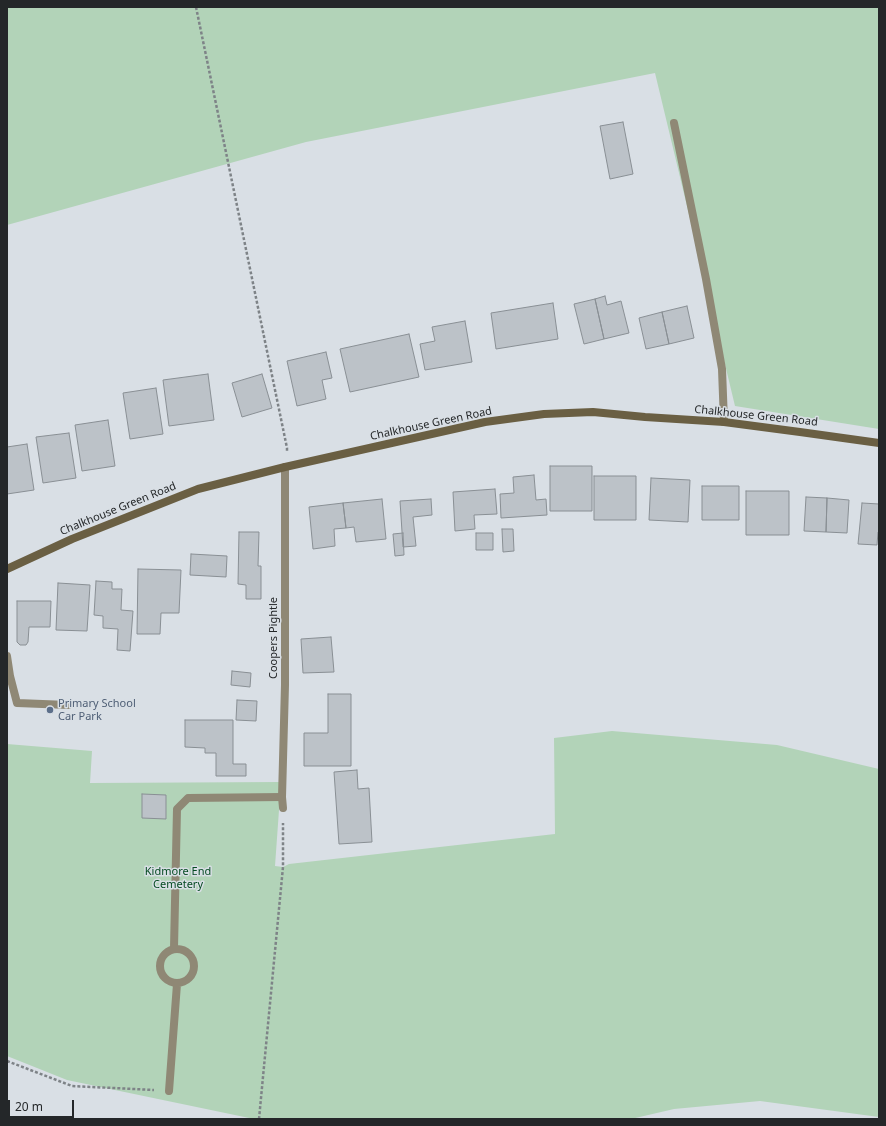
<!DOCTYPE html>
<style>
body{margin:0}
#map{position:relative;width:886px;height:1126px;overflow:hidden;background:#d9dfe5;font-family:"Noto Sans",sans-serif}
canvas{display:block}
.frame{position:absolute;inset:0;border:8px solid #242729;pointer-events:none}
.scale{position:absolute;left:8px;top:1100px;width:66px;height:18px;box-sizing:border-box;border:2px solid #242729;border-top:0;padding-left:5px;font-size:12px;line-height:14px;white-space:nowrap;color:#242729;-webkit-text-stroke:3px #d9dfe5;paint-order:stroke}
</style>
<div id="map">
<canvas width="886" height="1126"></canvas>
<div class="frame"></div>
<div class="scale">20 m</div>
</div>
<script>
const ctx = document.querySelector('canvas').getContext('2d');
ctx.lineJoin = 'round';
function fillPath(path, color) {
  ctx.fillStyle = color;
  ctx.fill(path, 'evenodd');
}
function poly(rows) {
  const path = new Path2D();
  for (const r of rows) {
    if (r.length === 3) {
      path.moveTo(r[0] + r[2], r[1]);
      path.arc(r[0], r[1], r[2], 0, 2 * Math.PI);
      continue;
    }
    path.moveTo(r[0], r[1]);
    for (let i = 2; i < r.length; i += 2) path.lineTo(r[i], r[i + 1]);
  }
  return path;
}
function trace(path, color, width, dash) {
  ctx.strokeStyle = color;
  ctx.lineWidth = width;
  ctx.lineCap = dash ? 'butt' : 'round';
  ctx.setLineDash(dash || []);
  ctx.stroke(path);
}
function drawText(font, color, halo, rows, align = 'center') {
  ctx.font = font + ' "Noto Sans",sans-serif';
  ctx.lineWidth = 3;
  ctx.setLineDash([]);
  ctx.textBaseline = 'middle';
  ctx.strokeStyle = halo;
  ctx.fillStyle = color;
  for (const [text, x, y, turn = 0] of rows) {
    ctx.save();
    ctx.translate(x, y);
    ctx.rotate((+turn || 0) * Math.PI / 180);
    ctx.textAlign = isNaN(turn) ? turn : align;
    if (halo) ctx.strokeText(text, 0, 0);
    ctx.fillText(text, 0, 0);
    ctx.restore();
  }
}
fillPath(poly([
 [7,7,879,7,879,429,735,406,655,73,306,142,7,225],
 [612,731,777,745,879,769,879,1117,760,1101,674,1109,631,1119,254,1119,67,1080,7,1056,7,744,92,751,90,783,281,782,275,866,283,867,289,864,555,834,554,738]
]), '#b2d3b8');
const building = poly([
 [623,122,633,174,610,179,600,126,623,122],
 [605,296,607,305,621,301,629,333,604,339,595,299,605,296],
 [595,299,604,339,584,344,574,304,595,299],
 [553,303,558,339,496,349,491,313,553,303],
 [687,306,694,338,669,344,662,312,687,306],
 [662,312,669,344,646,349,639,318,662,312],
 [465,321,472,362,425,370,420,344,435,341,432,327,465,321],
 [409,334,419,377,350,392,340,349,409,334],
 [326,352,332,378,322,380,326,399,297,406,287,361,326,352],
 [208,374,214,420,169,426,163,380,208,374],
 [262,374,272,408,242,417,232,383,262,374],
 [156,388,163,434,130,439,123,393,156,388],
 [108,420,115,466,82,471,75,425,108,420],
 [69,433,76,478,43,483,36,437,69,433],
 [27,444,34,490,7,494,7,447,27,444],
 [550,466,592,466,592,511,550,511,550,466],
 [534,475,536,500,546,499,547,515,501,518,500,494,514,493,513,477,534,475],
 [594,476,636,476,636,520,594,520,594,476],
 [651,478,690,480,688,522,649,520,651,478],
 [702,486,739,486,739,520,702,520,702,486],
 [495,489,497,514,474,515,475,529,455,531,453,492,495,489],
 [746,491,789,491,789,535,746,535,746,491],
 [806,497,827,498,826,532,804,531,806,497],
 [827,498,849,500,847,533,826,532,827,498],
 [382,499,386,539,356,542,354,527,346,528,343,503,382,499],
 [431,499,432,515,413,517,416,546,403,547,400,501,431,499],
 [343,503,346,528,334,529,335,546,313,549,309,507,343,503],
 [862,503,879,504,879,532,878,532,877,545,858,544,862,503],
 [502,529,513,529,514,551,503,552,502,529],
 [239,532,259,532,258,566,261,566,261,599,246,599,246,585,238,584,239,532],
 [403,533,404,555,395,556,393,534,403,533],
 [476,533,493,533,493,550,476,550,476,533],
 [191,554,227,556,226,577,190,575,191,554],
 [138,569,181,570,179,613,161,613,160,634,137,634,138,569],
 [96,581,112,582,112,589,122,589,121,610,133,611,130,651,117,650,118,629,103,628,103,616,94,615,96,581],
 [58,583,90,585,87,631,56,630,58,583],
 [17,601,51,601,50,627,29,627,28,642,26,645,20,645,17,642,17,601],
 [331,637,334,672,303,673,301,639,331,637],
 [232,671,251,673,250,687,231,685,232,671],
 [328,694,351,694,351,766,304,766,304,733,328,733,328,694],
 [237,700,257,701,256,721,236,720,237,700],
 [185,720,233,720,233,764,246,764,246,776,216,776,216,753,205,753,205,748,185,747,185,720],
 [357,770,358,789,369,788,372,842,339,844,334,772,357,770],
 [142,794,166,795,166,819,142,818,142,794]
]);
fillPath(building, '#bcc2c8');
trace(building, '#898f94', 1);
trace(poly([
 [196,7,287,448,287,451],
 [7,1061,72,1086,154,1090],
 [259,1119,283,867,283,823]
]), '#7e8387', 2.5, [3, 2]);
trace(poly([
 [674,123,706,279,722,369,724,422],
 [7,656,10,676,17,703,68,705],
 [174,948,177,809,188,798,282,797],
 [177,966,17],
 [169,1091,177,984]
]), '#8f8875', 8);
trace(poly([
 [283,808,282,797,285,685,285,467]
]), '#8f8875', 8);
trace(poly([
 [7,569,72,539,198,489,285,467,485,422,544,414,593,412,645,417,724,422,800,432,879,443]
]), '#6a5f43', 8);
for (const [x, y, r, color] of [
 [50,710,4,"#5c6f8a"]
]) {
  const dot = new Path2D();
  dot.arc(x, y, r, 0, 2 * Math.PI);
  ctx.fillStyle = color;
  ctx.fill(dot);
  trace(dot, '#d9dfe5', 1.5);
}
drawText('11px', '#242729', '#d9dfe5', [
 ["Chalkhouse Green Road",756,416,6],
 ["Chalkhouse Green Road",431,424,-12],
 ["Chalkhouse Green Road",118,509,-22],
 ["Coopers Pightle",274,638,-90]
]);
drawText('11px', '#4e5e75', '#d9dfe5', [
 ["Primary School",58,704],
 ["Car Park",58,717]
], 'left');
drawText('11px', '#054b22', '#d9dfe5', [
 ["Kidmore End",178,872],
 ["Cemetery",178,885]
]);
</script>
